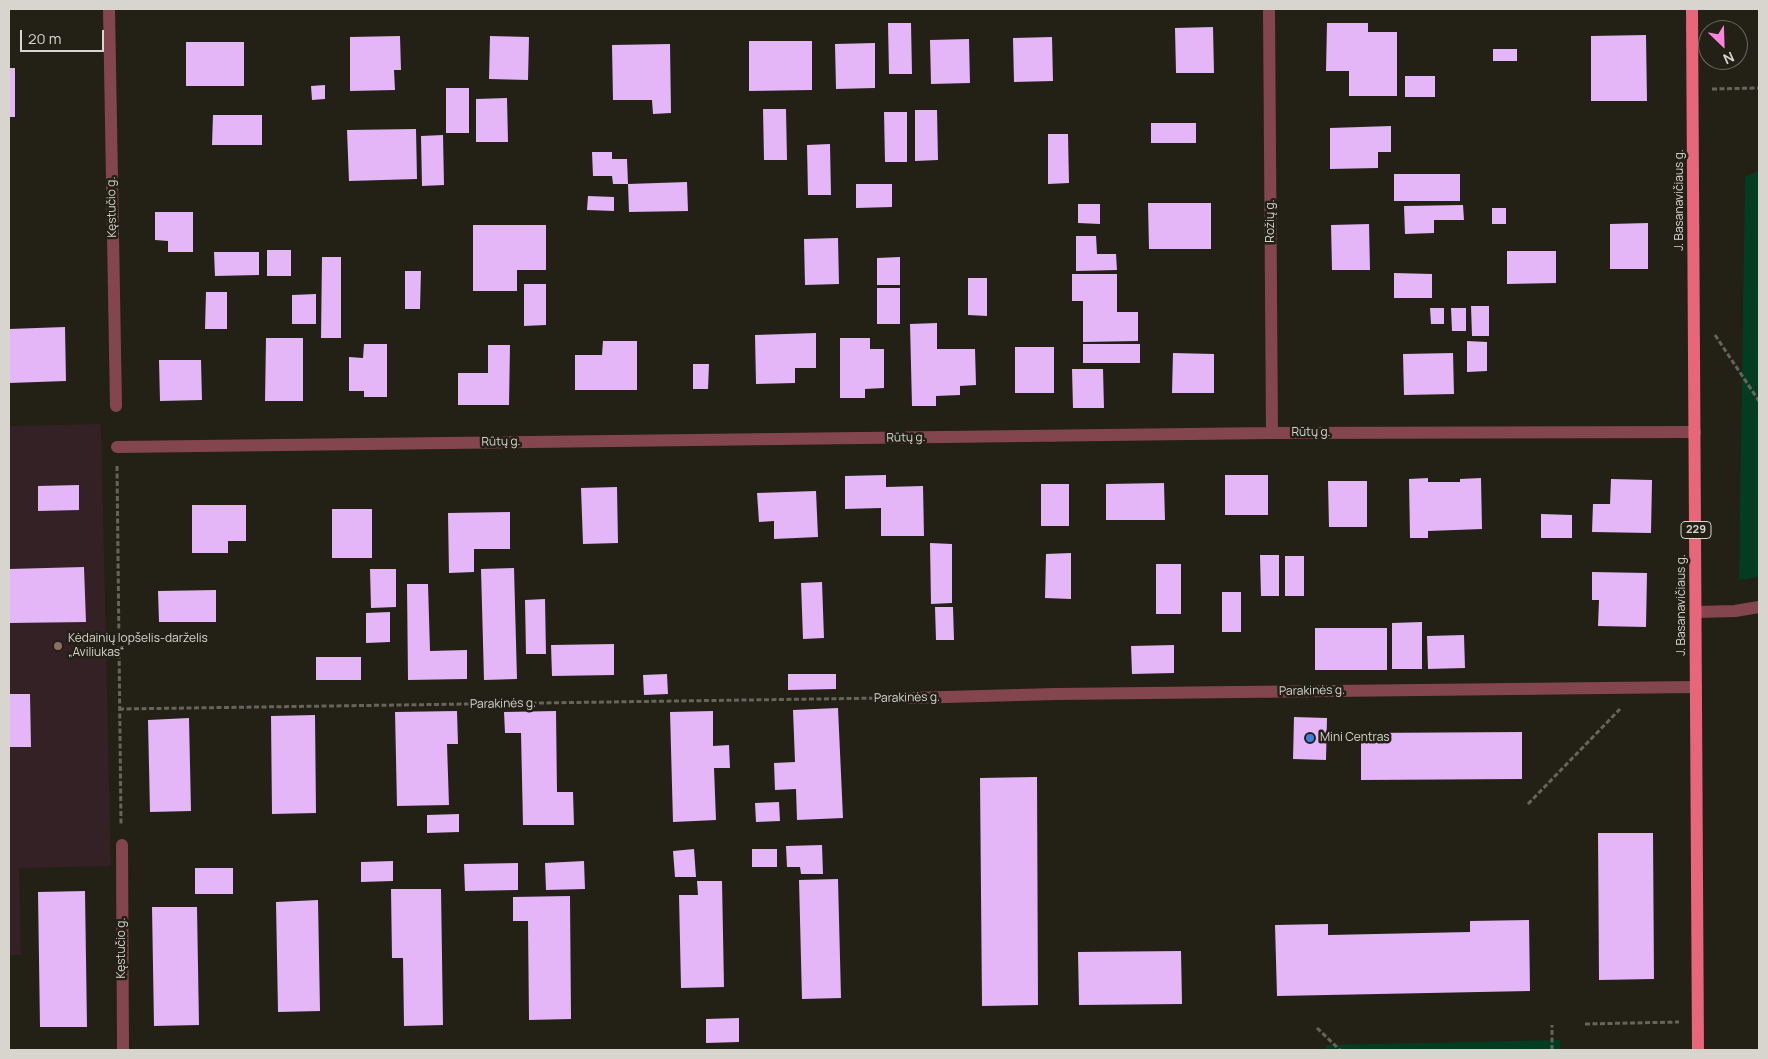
<!DOCTYPE html>
<meta charset="utf-8">
<style>
body{margin:0}
#map{position:relative;width:1768px;height:1059px;overflow:hidden;background:#232016;font-family:Manrope,sans-serif}
canvas{display:block}
.frame{position:absolute;inset:0;border:10px solid #d7d5ce;pointer-events:none}
.north{position:absolute;left:1698px;top:20px;width:50px;height:50px;box-sizing:border-box;background:#232016;border:1px solid #6b6860;border-radius:50%;rotate:156deg;font-size:14px;font-weight:700;line-height:20px;text-align:center;color:#d7d5ce}
.north::after{content:'';display:block;margin:auto;width:18px;height:22px;background:#fe85df;clip-path:polygon(50% 0,100% 100%,50% 72%,0 100%)}
.scale{position:absolute;left:20px;top:30px;width:84px;height:22px;box-sizing:border-box;border:2px solid #d7d5ce;border-top:0;padding-left:6px;font-size:15px;line-height:18px;white-space:nowrap;color:#d7d5ce;-webkit-text-stroke:4px #232016;paint-order:stroke}
</style>
<div id="map">
<canvas width="1768" height="1059"></canvas>
<div class="frame"></div>
<div class="north">N</div>
<div class="scale">20 m</div>
</div>
<script>
const ctx = document.querySelector('canvas').getContext('2d');
ctx.lineJoin = 'round';
function fillPath(path, color) {
  ctx.fillStyle = color;
  ctx.fill(path, 'evenodd');
}
function poly(rows) {
  const path = new Path2D();
  for (const r of rows) {
    path.moveTo(r[0], r[1]);
    for (let i = 2; i < r.length; i += 2) path.lineTo(r[i], r[i + 1]);
  }
  return path;
}
function trace(path, color, width, dash) {
  ctx.strokeStyle = color;
  ctx.lineWidth = width;
  ctx.lineCap = dash ? 'butt' : 'round';
  ctx.setLineDash(dash || []);
  ctx.stroke(path);
}
function drawText(font, color, halo, rows, align = 'center') {
  ctx.font = font + ' Manrope,sans-serif';
  ctx.lineWidth = 5;
  ctx.setLineDash([]);
  ctx.textBaseline = 'middle';
  ctx.strokeStyle = halo;
  ctx.fillStyle = color;
  for (const [text, x, y, turn = 0] of rows) {
    ctx.save();
    ctx.translate(x, y);
    ctx.rotate((+turn || 0) * Math.PI / 180);
    ctx.textAlign = isNaN(turn) ? turn : align;
    if (halo) ctx.strokeText(text, 0, 0);
    ctx.fillText(text, 0, 0);
    ctx.restore();
  }
}
fillPath(poly([
 [101,424,111,866,19,868,21,955,9,955,9,426]
]), '#342126');
fillPath(poly([
 [1759,170,1759,577,1739,580,1745,177],
 [1560,1040,1560,1050,1326,1050,1326,1045]
]), '#043c21');
fillPath(poly([
 [888,23,911,23,912,74,889,74],
 [1327,23,1368,23,1368,32,1397,32,1397,96,1349,96,1349,71,1326,71],
 [1213,27,1214,73,1176,73,1175,28],
 [1646,35,1647,101,1591,101,1591,36],
 [400,36,401,70,394,70,395,90,350,91,350,37],
 [490,36,529,37,528,80,489,79],
 [1052,37,1053,81,1014,82,1013,38],
 [969,39,970,83,931,84,930,40],
 [749,41,812,41,812,90,749,91],
 [186,42,244,42,244,86,186,86],
 [875,43,875,88,836,89,835,44],
 [670,44,671,113,653,114,652,100,613,100,612,45],
 [1493,49,1517,49,1517,61,1493,61],
 [9,68,15,68,15,117,9,117],
 [1405,76,1435,76,1435,97,1405,97],
 [325,85,325,99,312,100,311,86],
 [446,88,469,88,469,133,446,133],
 [507,98,508,142,476,142,476,99],
 [763,109,786,109,787,160,764,160],
 [915,110,937,110,938,160,915,161],
 [884,112,907,112,907,162,885,162],
 [213,115,262,115,262,145,212,145],
 [1151,123,1196,123,1196,143,1151,143],
 [1391,126,1391,152,1378,152,1378,168,1330,169,1330,128],
 [416,129,417,179,349,181,347,130],
 [1048,134,1068,134,1069,183,1048,184],
 [443,135,444,185,422,186,421,136],
 [830,144,831,195,808,195,807,145],
 [592,152,612,152,612,159,627,159,628,184,613,184,612,176,593,176],
 [1394,174,1460,174,1460,201,1394,201],
 [687,182,688,211,629,212,628,184],
 [856,184,892,184,892,207,856,208],
 [588,196,614,197,614,211,587,210],
 [1148,203,1211,203,1211,249,1149,249],
 [1078,204,1100,204,1100,224,1078,223],
 [1463,205,1464,220,1434,220,1434,233,1405,234,1404,206],
 [1492,208,1506,208,1506,224,1492,224],
 [155,212,193,212,193,252,168,252,168,241,155,240],
 [1648,223,1648,269,1610,269,1610,224],
 [1369,224,1370,270,1332,270,1331,225],
 [473,225,546,225,546,270,517,270,517,291,473,291],
 [1076,236,1096,236,1097,254,1116,254,1117,270,1076,271],
 [838,238,839,284,805,285,804,239],
 [267,250,291,250,291,276,267,276],
 [1507,251,1556,251,1556,283,1507,284],
 [214,252,259,252,259,275,215,276],
 [322,257,341,257,341,338,321,338],
 [900,257,900,285,877,285,877,258],
 [405,271,421,271,420,309,405,309],
 [1394,273,1432,274,1432,298,1394,298],
 [1072,274,1117,274,1117,312,1138,312,1138,341,1083,342,1083,301,1072,301],
 [968,278,987,278,987,316,968,315],
 [524,284,546,284,546,325,524,326],
 [877,288,900,288,900,324,877,324],
 [206,292,227,292,227,329,205,329],
 [316,294,316,324,292,324,292,295],
 [1471,306,1489,306,1489,336,1472,336],
 [1430,308,1444,308,1444,324,1431,324],
 [1451,308,1466,308,1466,331,1452,331],
 [937,323,937,349,975,349,976,385,960,386,960,395,936,396,936,406,912,406,910,324],
 [65,327,66,381,9,383,9,329],
 [816,333,816,368,795,368,795,383,756,384,755,335],
 [266,338,303,338,303,401,265,401],
 [840,338,870,338,870,349,884,349,884,388,865,389,865,398,840,398],
 [603,341,637,341,637,390,575,390,575,355,602,355],
 [1467,341,1487,342,1487,371,1467,372],
 [364,344,387,344,387,397,364,397,364,391,349,391,349,357,363,358],
 [1083,344,1140,344,1140,363,1083,363],
 [488,345,510,345,509,405,458,405,458,373,488,373],
 [1015,347,1054,347,1054,393,1015,393],
 [1173,353,1214,354,1214,393,1172,393],
 [1453,353,1454,394,1404,395,1403,354],
 [159,360,201,360,202,400,160,401],
 [693,364,709,364,708,389,693,389],
 [1072,369,1103,369,1104,408,1073,408],
 [886,475,886,487,923,486,924,536,881,536,881,508,845,509,845,476],
 [1225,475,1268,475,1268,515,1225,515],
 [1428,478,1428,482,1460,482,1460,479,1481,478,1482,529,1428,531,1428,538,1410,538,1409,479],
 [1611,479,1652,480,1651,533,1592,532,1593,504,1610,504],
 [1328,481,1367,481,1367,527,1329,527],
 [1164,483,1165,520,1106,520,1106,484],
 [1041,484,1069,484,1069,526,1041,526],
 [79,485,79,510,38,511,38,486],
 [617,487,618,543,583,544,581,488],
 [816,491,818,537,774,539,774,521,759,522,757,493],
 [192,505,246,505,246,541,228,541,228,553,192,553],
 [332,509,372,509,372,558,332,558],
 [510,512,510,549,474,549,474,572,449,573,448,513],
 [1541,514,1572,515,1572,538,1541,538],
 [930,543,952,544,952,603,931,604],
 [1071,553,1071,599,1045,598,1046,554],
 [1260,555,1279,555,1279,596,1261,596],
 [1285,556,1304,556,1304,596,1285,596],
 [1156,564,1181,564,1181,614,1156,614],
 [84,567,86,622,9,623,9,569],
 [514,568,517,679,484,680,481,569],
 [370,569,396,569,396,607,371,608],
 [1592,572,1647,573,1646,627,1598,626,1599,600,1592,600],
 [822,582,824,638,803,639,801,583],
 [407,584,428,584,430,651,467,650,467,679,408,680],
 [216,590,216,622,159,622,158,591],
 [1222,592,1241,592,1241,632,1222,632],
 [545,599,546,654,526,654,525,600],
 [935,607,953,607,954,640,936,640],
 [390,612,390,642,366,643,366,613],
 [1422,622,1422,669,1392,669,1392,623],
 [1315,628,1387,628,1387,670,1315,670],
 [1464,635,1465,668,1428,669,1427,636],
 [614,644,614,675,552,676,551,645],
 [1174,645,1174,673,1132,674,1131,646],
 [316,657,361,657,361,680,316,680],
 [667,674,668,694,644,695,643,675],
 [788,674,836,674,836,689,788,690],
 [9,694,30,694,31,747,9,747],
 [838,708,843,818,797,820,796,789,775,790,774,763,795,762,793,710],
 [457,711,458,744,447,744,449,805,397,806,395,712],
 [556,711,557,792,573,792,574,825,523,825,521,733,505,733,504,712],
 [713,711,713,746,729,745,730,768,714,768,716,820,673,822,670,712],
 [315,715,316,813,272,814,271,716],
 [1294,717,1327,718,1326,760,1293,759],
 [189,718,191,811,150,812,148,720],
 [1522,732,1522,779,1361,780,1361,733],
 [1037,777,1038,1005,982,1006,980,778],
 [779,802,780,821,756,822,755,803],
 [459,814,459,832,427,833,427,815],
 [1598,833,1653,833,1654,979,1599,980],
 [822,845,823,874,801,874,800,867,787,867,786,846],
 [694,849,696,877,675,877,673,851],
 [752,849,777,849,777,867,752,867],
 [393,861,393,881,361,882,361,862],
 [584,861,585,889,546,890,545,863],
 [518,863,518,890,465,891,464,864],
 [195,868,233,868,233,894,195,894],
 [838,879,841,998,802,999,799,880],
 [697,881,722,881,724,987,681,988,679,895,698,895],
 [391,889,441,889,443,1025,404,1026,403,958,392,958],
 [85,891,87,1027,40,1027,38,892],
 [570,896,571,1019,529,1020,528,921,513,921,513,897],
 [318,900,320,1011,278,1012,276,902],
 [152,907,197,907,199,1025,154,1026],
 [1529,920,1530,991,1277,996,1275,925,1328,924,1328,935,1470,932,1470,921],
 [1181,951,1182,1004,1079,1005,1078,952],
 [739,1018,739,1042,706,1043,706,1019]
]), '#e4b5f7');
trace(poly([
 [1712,89,1759,88],
 [1715,335,1759,401],
 [117,466,121,824],
 [119,709,887,698],
 [1528,804,1620,709],
 [1585,1024,1679,1022],
 [1317,1028,1340,1050],
 [1552,1050,1552,1025]
]), '#67645b', 3, [5, 2.5]);
trace(poly([
 [109,9,116,406],
 [1269,9,1272,433],
 [117,447,1272,433,1695,432],
 [1696,612,1735,611,1759,607],
 [908,698,1056,694,1696,687],
 [122,845,123,1050]
]), '#84464e', 12);
trace(poly([
 [1692,9,1698,1050]
]), '#e7667a', 12);
for (const [x, y, r, color] of [
 [58,646,5,"#8d6e63"],
 [1310,738,5,"#3f7fe0"]
]) {
  const dot = new Path2D();
  dot.arc(x, y, r, 0, 2 * Math.PI);
  ctx.fillStyle = color;
  ctx.fill(dot);
  trace(dot, '#232016', 2);
}
for (const [x, y, w] of [
 [1696,530,30]
]) {
  const box = new Path2D();
  box.roundRect(x - w / 2, y - 8.5, w, 17, 4);
  ctx.fillStyle = '#232016';
  ctx.fill(box);
  trace(box, '#d7d5ce', 1);
}
drawText('bold 11px', '#d7d5ce', null, [
 ["229",1696,530]
]);
drawText('12px', '#d7d5ce', '#232016', [
 ["J. Basanavičiaus g.",1680,200,-90],
 ["Kęstučio g.",112,207,-91],
 ["Rožių g.",1271,221,-90],
 ["Rūtų g.",1311,433],
 ["Rūtų g.",906,438,-1],
 ["Rūtų g.",501,442,-1],
 ["J. Basanavičiaus g.",1682,605,-90],
 ["Parakinės g.",1312,691,-1],
 ["Parakinės g.",907,698,-1],
 ["Parakinės g.",503,704,-1],
 ["Kęstučio g.",122,948,-90]
]);
drawText('12px', '#d7d5ce', '#232016', [
 ["Kėdainių lopšelis-darželis",68,639],
 ["„Aviliukas“",68,653],
 ["Mini Centras",1320,738]
], 'left');
</script>
